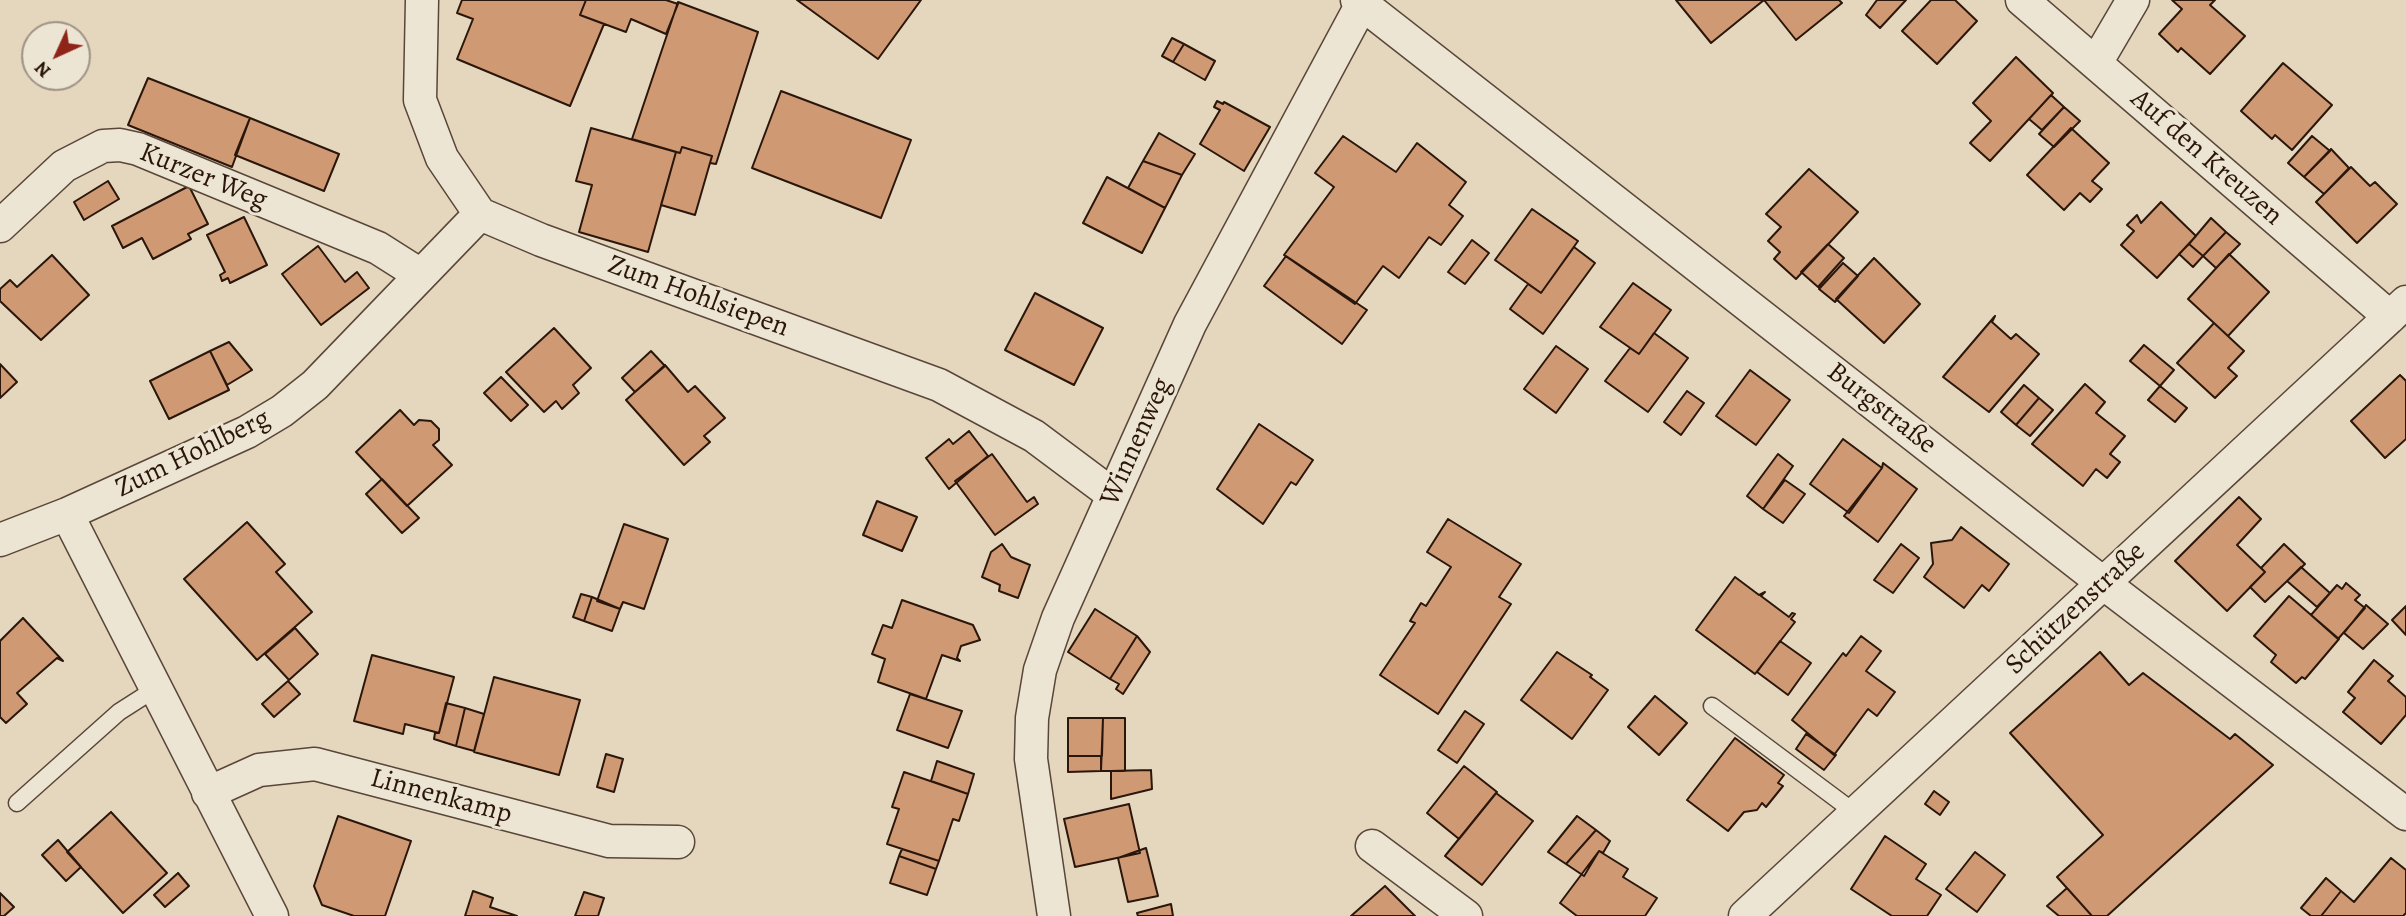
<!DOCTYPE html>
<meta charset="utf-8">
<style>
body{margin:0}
#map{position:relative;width:2406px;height:916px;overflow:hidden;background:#e4d7bd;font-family:Alegreya,serif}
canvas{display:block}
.north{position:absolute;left:21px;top:21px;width:70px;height:70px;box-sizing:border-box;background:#ede5d4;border:2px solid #9f9284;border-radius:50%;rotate:225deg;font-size:19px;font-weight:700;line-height:28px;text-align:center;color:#2b160b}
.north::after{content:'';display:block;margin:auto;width:24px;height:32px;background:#8f2418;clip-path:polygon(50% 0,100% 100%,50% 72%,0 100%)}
</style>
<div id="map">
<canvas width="2406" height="916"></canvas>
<div class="north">N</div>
</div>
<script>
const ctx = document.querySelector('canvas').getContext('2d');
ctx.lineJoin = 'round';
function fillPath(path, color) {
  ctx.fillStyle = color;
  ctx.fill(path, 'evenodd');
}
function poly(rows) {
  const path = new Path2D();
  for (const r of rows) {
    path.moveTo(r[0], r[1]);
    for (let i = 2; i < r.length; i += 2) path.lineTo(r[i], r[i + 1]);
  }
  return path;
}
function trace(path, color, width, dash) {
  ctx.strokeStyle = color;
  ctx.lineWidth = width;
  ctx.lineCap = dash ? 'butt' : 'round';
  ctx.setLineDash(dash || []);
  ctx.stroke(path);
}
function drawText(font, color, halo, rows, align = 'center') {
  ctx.font = font + ' Alegreya,serif';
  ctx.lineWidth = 6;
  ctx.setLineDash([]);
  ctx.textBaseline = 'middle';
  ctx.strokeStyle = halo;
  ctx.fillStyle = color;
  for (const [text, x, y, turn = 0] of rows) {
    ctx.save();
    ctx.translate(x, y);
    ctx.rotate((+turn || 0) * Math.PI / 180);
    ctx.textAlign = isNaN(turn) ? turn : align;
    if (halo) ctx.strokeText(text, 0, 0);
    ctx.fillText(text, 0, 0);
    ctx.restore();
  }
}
const building = poly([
 [462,0,586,0,580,15,604,24,570,106,457,59,473,19,457,13,462,0],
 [586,0,666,0,678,4,666,34,631,19,626,32,580,15,586,0],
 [797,0,921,0,878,59,797,0],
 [1676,0,1764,0,1711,43,1676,0],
 [1764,0,1839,0,1842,3,1796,40,1764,0],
 [1877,0,1906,0,1880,28,1866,15,1877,0],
 [1931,0,1955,0,1977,21,1937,64,1902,31,1931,0],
 [2172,0,2215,0,2210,5,2245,36,2210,74,2181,48,2178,52,2159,34,2182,9,2172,0],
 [678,2,758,32,716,164,710,163,712,156,682,147,680,153,632,139,678,2],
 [1172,38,1184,44,1173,62,1162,56,1172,38],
 [1184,44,1215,61,1205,80,1173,62,1184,44],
 [2016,57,2053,93,1990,161,1970,143,1991,121,1973,103,2016,57],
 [2283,63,2332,105,2292,150,2275,135,2272,139,2241,111,2283,63],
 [148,78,250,118,232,167,128,125,148,78],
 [781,91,911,140,881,218,752,168,781,91],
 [2051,95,2064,107,2042,130,2029,119,2051,95],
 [1217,101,1223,104,1224,102,1270,127,1244,171,1200,144,1220,110,1214,107,1217,101],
 [2064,107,2080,121,2054,147,2039,134,2064,107],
 [250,118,339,154,324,191,235,155,250,118],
 [591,128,676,152,648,252,579,232,592,185,576,181,591,128],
 [2071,128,2109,163,2092,181,2102,189,2090,202,2080,193,2064,210,2027,175,2071,128],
 [1159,133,1195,154,1182,175,1143,161,1159,133],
 [1343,136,1396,172,1417,143,1466,182,1449,205,1463,216,1441,245,1429,237,1399,278,1383,266,1355,304,1284,255,1334,187,1315,173,1343,136],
 [2312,136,2330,151,2304,177,2288,163,2312,136],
 [682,147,712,156,695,215,661,205,676,152,680,153,682,147],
 [2331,149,2349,168,2324,194,2304,177,2331,149],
 [1143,161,1182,175,1165,208,1128,188,1143,161],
 [2351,167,2370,186,2375,182,2397,204,2357,243,2316,202,2351,167],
 [1809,169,1858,212,1796,279,1774,259,1780,252,1768,241,1781,227,1766,214,1809,169],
 [1107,177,1165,208,1142,253,1083,223,1107,177],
 [108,181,119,199,84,220,74,202,108,181],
 [189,186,208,224,188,234,191,239,153,259,142,238,123,248,112,226,189,186],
 [2161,202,2196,236,2157,278,2121,245,2134,231,2127,225,2137,215,2141,223,2161,202],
 [1532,209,1578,241,1541,293,1495,260,1532,209],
 [244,217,267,265,230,283,228,278,222,281,220,275,225,272,207,235,244,217],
 [2211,218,2226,232,2203,256,2189,244,2211,218],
 [2226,232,2240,244,2216,268,2203,256,2226,232],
 [1472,240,1489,253,1465,284,1448,272,1472,240],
 [1828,244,1844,258,1818,287,1801,272,1828,244],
 [2189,244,2203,256,2193,267,2179,254,2189,244],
 [318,246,345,282,357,272,369,288,321,325,282,274,318,246],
 [1574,247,1595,263,1543,334,1510,309,1528,284,1541,293,1574,247],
 [2229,254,2269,292,2228,336,2188,299,2229,254],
 [52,255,89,295,41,340,0,301,0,289,10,280,17,287,52,255],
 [1286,256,1367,310,1342,344,1264,286,1286,256],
 [1874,258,1920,304,1884,343,1836,299,1874,258],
 [1843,263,1858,276,1835,302,1819,289,1843,263],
 [1633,283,1671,310,1639,354,1600,327,1633,283],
 [1035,293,1103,328,1074,385,1005,350,1035,293],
 [1995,316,1992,322,2011,339,2016,334,2039,354,1989,412,1943,377,1995,316],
 [2214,323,2244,351,2228,368,2237,376,2215,398,2177,363,2214,323],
 [554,328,591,368,573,385,579,393,562,409,556,401,544,412,506,372,554,328],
 [1654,333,1688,358,1648,412,1605,381,1630,348,1639,354,1654,333],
 [229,342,252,370,227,385,210,351,229,342],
 [2144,345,2174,370,2160,386,2130,361,2144,345],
 [1556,346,1588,369,1556,413,1524,389,1556,346],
 [210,351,229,390,169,419,150,381,210,351],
 [651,351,665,366,635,392,622,378,651,351],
 [0,364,17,382,0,398,0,364],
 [665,365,688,392,695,386,725,418,704,436,710,442,684,465,626,400,665,365],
 [1750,370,1790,400,1756,445,1716,416,1750,370],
 [2400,375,2406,381,2406,439,2385,458,2351,421,2400,375],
 [501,377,528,405,511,421,484,393,501,377],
 [2085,384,2105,402,2096,413,2125,436,2110,454,2120,462,2107,478,2096,469,2083,486,2032,444,2085,384],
 [2024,385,2039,398,2016,425,2001,412,2024,385],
 [2160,386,2187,408,2175,422,2148,400,2160,386],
 [1687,391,1704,403,1681,435,1664,422,1687,391],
 [2039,398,2053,410,2030,436,2016,425,2039,398],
 [400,410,414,425,419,420,431,421,439,429,439,440,433,445,452,465,407,506,356,452,400,410],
 [1259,424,1313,460,1296,485,1291,482,1263,524,1217,489,1259,424],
 [969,431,988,456,949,489,926,458,949,439,953,444,969,431],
 [1843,439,1882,468,1849,513,1810,484,1843,439],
 [992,454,1027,502,1034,497,1038,504,995,535,955,481,992,454],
 [1778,454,1793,466,1763,509,1747,496,1778,454],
 [1883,463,1917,489,1878,542,1844,516,1882,468,1883,463],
 [382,479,419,518,402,533,366,494,382,479],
 [1785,480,1805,494,1783,523,1763,509,1785,480],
 [2239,497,2261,519,2237,545,2265,572,2227,611,2175,561,2239,497],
 [877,501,917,517,902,551,863,535,877,501],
 [1448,519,1521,564,1499,597,1511,604,1438,714,1380,675,1415,623,1410,621,1421,603,1426,606,1451,567,1427,552,1448,519],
 [247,522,285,564,276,572,312,612,257,660,184,579,247,522],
 [624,524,668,539,644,609,623,602,620,609,597,601,624,524],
 [1961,527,2009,564,1989,591,1982,585,1964,608,1924,577,1933,564,1931,543,1952,540,1961,527],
 [1002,544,1011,557,1030,565,1018,598,999,591,1000,585,982,577,991,552,1002,544],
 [1901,544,1919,558,1893,593,1874,580,1901,544],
 [2284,544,2305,564,2265,602,2250,587,2265,572,2261,568,2284,544],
 [2301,567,2330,593,2317,607,2287,581,2301,567],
 [1735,577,1759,595,1765,592,1761,596,1789,617,1792,613,1795,614,1791,619,1795,622,1755,674,1696,630,1735,577],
 [2346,583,2360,595,2355,600,2365,608,2338,639,2311,615,2337,585,2342,589,2346,583],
 [581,594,592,597,584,621,573,617,581,594],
 [2289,596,2339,639,2305,679,2302,677,2296,683,2271,662,2276,655,2254,636,2289,596],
 [592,597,620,609,612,631,584,621,592,597],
 [902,600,973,625,980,640,961,646,957,658,960,661,942,655,926,699,878,682,885,659,872,654,883,625,892,628,902,600],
 [2366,605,2388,624,2363,649,2344,633,2366,605],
 [2406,606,2406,635,2392,620,2406,606],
 [1095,609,1137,636,1110,679,1068,652,1095,609],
 [23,618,63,661,57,658,17,693,27,704,6,723,0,717,0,641,23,618],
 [295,628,318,654,289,680,265,654,295,628],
 [1137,636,1150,652,1123,694,1116,689,1119,684,1110,679,1137,636],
 [1861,636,1881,651,1866,671,1895,692,1877,716,1868,709,1834,755,1792,720,1843,653,1846,656,1861,636],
 [1780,641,1811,663,1788,695,1757,672,1780,641],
 [1557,652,1592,675,1590,677,1608,690,1572,739,1521,700,1557,652],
 [2100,652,2129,685,2143,673,2230,739,2235,734,2273,765,2107,916,2092,916,2057,877,2103,835,2010,733,2100,652],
 [372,655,454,677,439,733,405,724,403,734,354,721,372,655],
 [2374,660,2393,676,2388,681,2406,697,2406,715,2381,744,2343,712,2355,698,2348,692,2374,660],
 [494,677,580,700,559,775,474,752,494,677],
 [288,681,300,694,274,717,262,704,288,681],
 [910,694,962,711,948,748,897,730,910,694],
 [1655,696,1687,723,1659,755,1628,727,1655,696],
 [446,703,465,708,456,746,434,739,435,733,439,733,446,703],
 [465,708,484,714,474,751,456,746,465,708],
 [1465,711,1484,724,1457,763,1438,750,1465,711],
 [1068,718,1103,718,1102,756,1068,756,1068,718],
 [1103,718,1125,718,1125,771,1101,771,1103,718],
 [1806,734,1836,755,1824,770,1796,749,1806,734],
 [1735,738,1784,775,1778,783,1783,786,1766,807,1762,803,1757,810,1744,812,1728,831,1687,800,1735,738],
 [606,754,623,759,614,792,597,787,606,754],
 [1068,756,1101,756,1101,771,1068,772,1068,756],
 [937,761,974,774,968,794,931,781,937,761],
 [1464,766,1497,792,1459,839,1427,813,1464,766],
 [1151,770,1152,789,1111,799,1111,771,1151,770],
 [904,772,968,794,959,821,953,819,939,861,887,844,899,809,892,807,904,772],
 [1934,791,1949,802,1940,815,1925,804,1934,791],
 [1496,793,1533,821,1482,885,1445,856,1496,793],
 [1129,804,1140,853,1075,867,1064,819,1129,804],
 [111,812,167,873,123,913,67,852,111,812],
 [338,816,411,841,385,916,354,916,322,905,314,886,338,816],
 [1577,816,1596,830,1566,864,1548,852,1577,816],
 [1596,830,1610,841,1603,853,1599,851,1584,876,1566,864,1596,830],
 [1885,836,1926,864,1916,879,1941,895,1927,916,1892,916,1851,889,1885,836],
 [58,840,81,867,66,881,42,855,58,840],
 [1146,848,1158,896,1128,902,1118,858,1146,848],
 [902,849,939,861,936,869,899,856,902,849],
 [1599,851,1628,869,1623,877,1657,898,1645,916,1577,916,1560,903,1599,851],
 [1975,852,2005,875,1977,912,1946,889,1975,852],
 [899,856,936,869,927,895,890,883,899,856],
 [2391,858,2406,870,2406,913,2403,916,2321,916,2341,891,2354,902,2391,858],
 [178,873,189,886,165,907,154,895,178,873],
 [2326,878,2341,891,2321,916,2311,916,2301,908,2326,878],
 [1385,886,1415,916,1351,916,1385,886],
 [2067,888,2092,916,2059,916,2047,906,2067,888],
 [473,891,493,898,490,907,517,916,465,916,473,891],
 [584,892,604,898,598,916,575,916,584,892],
 [0,893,14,907,4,916,0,916,0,893],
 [1171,904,1173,916,1138,916,1137,913,1171,904]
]);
fillPath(building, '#cf9973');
trace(building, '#2b160b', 2);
const service = poly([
 [1712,706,1854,812],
 [17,803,119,712,155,689]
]);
const minor = poly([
 [422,0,420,100,442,158,480,214,541,240,939,385,1034,436,1113,495],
 [1357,0,2103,583,2406,814],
 [2022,0,2390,317],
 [2096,63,2133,0],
 [0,226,64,166,103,146,120,145,138,149,378,248,419,274],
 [67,514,272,916],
 [0,540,67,514,247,432,282,411,315,385,480,214],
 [208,793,259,770,315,764,609,841,678,842],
 [1372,846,1466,916],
 [1054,916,1031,759,1032,718,1040,670,1058,618,1190,324,1364,0],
 [1745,916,2406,302]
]);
trace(service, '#594638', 19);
trace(minor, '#594638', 35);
trace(service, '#ede5d4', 16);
trace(minor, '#ede5d4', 32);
drawText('28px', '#2b160b', '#ede5d4', [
 ["Auf den Kreuzen",2206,158,41],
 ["Kurzer Weg",203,177,22],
 ["Zum Hohlsiepen",698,297,20],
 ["Burgstraße",1881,409,38],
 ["Winnenweg",1137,442,-66],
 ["Zum Hohlberg",193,454,-26],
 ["Schützenstraße",2076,609,-43],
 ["Linnenkamp",441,797,15]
]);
</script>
